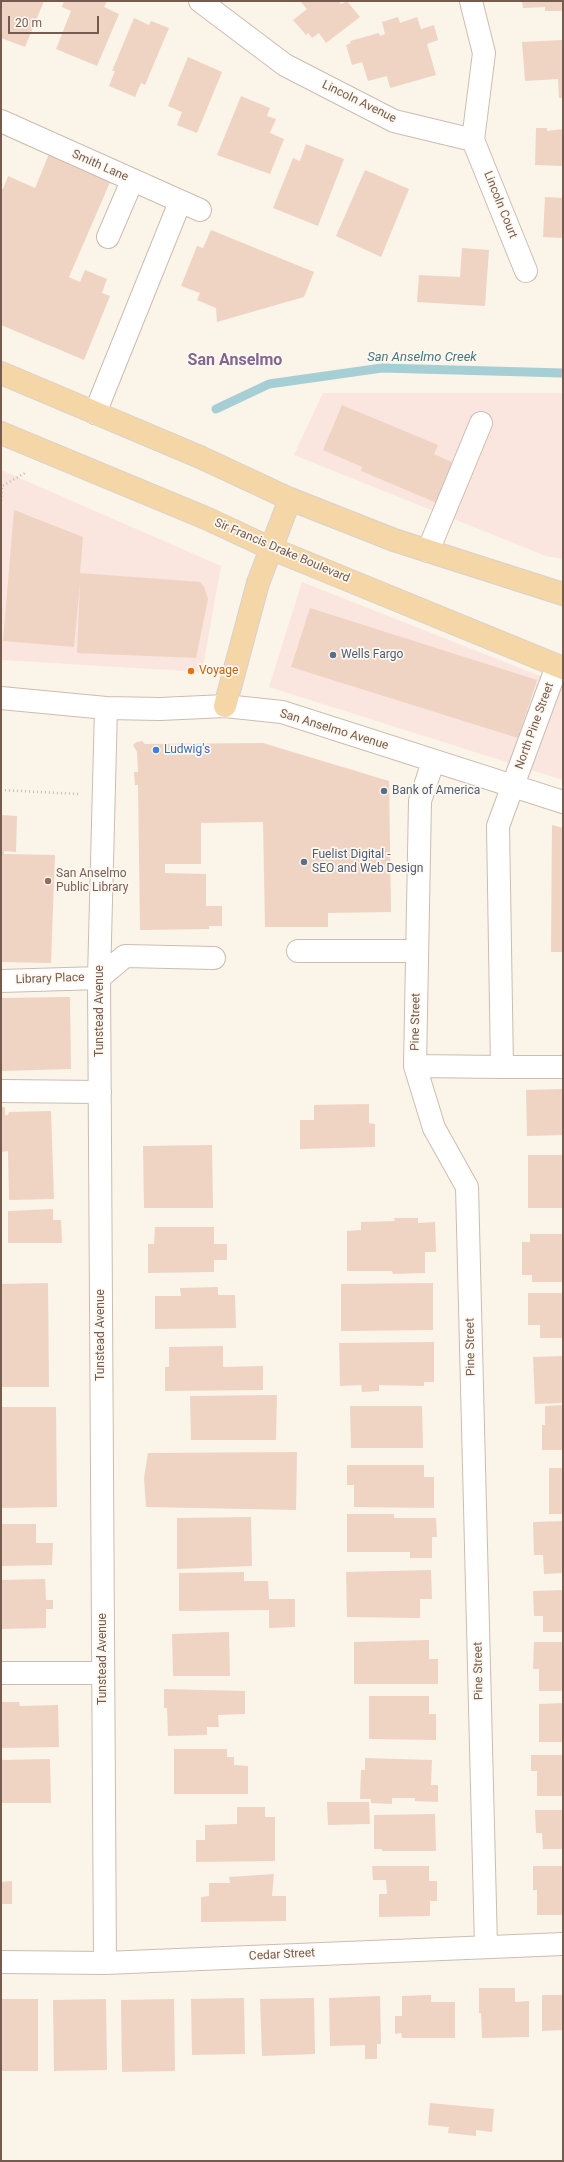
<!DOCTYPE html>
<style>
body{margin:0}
#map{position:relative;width:564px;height:2162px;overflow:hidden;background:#fbf4e9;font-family:Roboto,sans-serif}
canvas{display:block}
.frame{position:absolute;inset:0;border:2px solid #745b4e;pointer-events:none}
.scale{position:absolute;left:8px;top:16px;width:91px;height:18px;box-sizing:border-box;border:2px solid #745b4e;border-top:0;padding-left:5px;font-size:12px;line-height:14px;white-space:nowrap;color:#745b4e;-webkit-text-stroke:3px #fef8f0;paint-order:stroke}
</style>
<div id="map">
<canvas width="564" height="2162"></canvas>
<div class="frame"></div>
<div class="scale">20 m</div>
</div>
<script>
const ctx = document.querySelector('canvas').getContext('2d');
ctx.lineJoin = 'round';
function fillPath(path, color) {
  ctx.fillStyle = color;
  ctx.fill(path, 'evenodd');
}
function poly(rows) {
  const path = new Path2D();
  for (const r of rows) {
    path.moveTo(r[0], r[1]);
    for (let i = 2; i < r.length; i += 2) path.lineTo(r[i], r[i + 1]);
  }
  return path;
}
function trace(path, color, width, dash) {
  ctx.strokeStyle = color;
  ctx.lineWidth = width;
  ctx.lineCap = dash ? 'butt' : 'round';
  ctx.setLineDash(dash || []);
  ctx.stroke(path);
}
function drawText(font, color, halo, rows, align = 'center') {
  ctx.font = font + ' Roboto,sans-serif';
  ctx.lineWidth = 3.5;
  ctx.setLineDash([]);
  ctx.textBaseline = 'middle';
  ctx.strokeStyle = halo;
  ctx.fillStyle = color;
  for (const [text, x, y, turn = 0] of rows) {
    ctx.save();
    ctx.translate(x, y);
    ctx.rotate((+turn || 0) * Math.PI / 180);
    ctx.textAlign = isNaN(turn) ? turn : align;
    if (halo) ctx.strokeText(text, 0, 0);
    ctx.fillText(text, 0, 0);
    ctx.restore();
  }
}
fillPath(poly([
 [323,393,563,393,563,559,546,556,294,455],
 [1,470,221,566,202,672,1,660],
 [302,582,563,685,563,780,269,687]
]), '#fae6de');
trace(poly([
 [216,409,269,384,382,368,563,373]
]), '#a6ced5', 9);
fillPath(poly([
 [1,1,44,1,25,47,1,38],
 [64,1,107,1,104,7,119,14,97,66,56,49,71,11,62,7],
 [300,1,339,1,341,4,347,1,360,17,326,43,319,33,312,38,308,33,306,35,293,20,307,9],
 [522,1,563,1,563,7,562,11,545,11,545,7,523,8],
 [398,17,400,23,417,17,421,29,434,25,438,40,427,44,436,75,390,88,387,76,368,81,362,62,352,65,346,45,351,43,350,41,379,33,380,36,385,34,382,22],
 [134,18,149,25,151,21,169,28,145,85,141,83,135,97,109,86,115,71,112,71],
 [563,40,563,98,559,98,558,79,525,81,522,42],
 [188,57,222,72,197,133,177,125,182,112,168,106],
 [241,96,270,108,267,116,276,119,270,133,284,139,270,174,217,155],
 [536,128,547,128,547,131,563,129,563,166,535,165],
 [306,144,344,159,318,226,273,208,293,158,300,161],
 [49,154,111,180,69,277,80,282,85,270,107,279,102,293,110,296,84,360,1,325,1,188,3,189,8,176,35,188],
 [365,170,409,189,381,257,336,236],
 [545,197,563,198,563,238,543,237],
 [211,230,314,272,304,297,217,322,216,308,197,300,200,293,181,286,197,246,203,248],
 [462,248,489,250,485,306,417,302,419,275,460,277],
 [342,405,438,445,434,454,454,463,437,503,361,471,362,467,323,450],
 [14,510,83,537,80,573,200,582,204,587,208,599,196,658,77,653,80,584,74,647,3,641],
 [310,608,537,680,518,738,291,667],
 [142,741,145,744,263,743,389,781,391,912,328,913,328,927,265,927,263,822,201,823,201,864,165,864,165,873,206,874,206,906,222,906,222,926,209,926,209,929,140,930,138,785,135,785,134,772,138,772,137,752,133,745,137,742],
 [1,815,17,816,16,852,4,851,4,854,55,855,51,963,1,962],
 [552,825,563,828,563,952,551,952],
 [70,997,71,1069,1,1071,1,998],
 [563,1089,563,1135,527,1136,526,1090],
 [369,1104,369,1123,375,1124,375,1147,300,1149,300,1120,314,1120,314,1105],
 [1,1107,5,1107,5,1115,8,1115,9,1112,51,1111,54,1199,9,1200,8,1151,1,1152],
 [212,1145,213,1208,144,1208,143,1146],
 [528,1155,563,1155,563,1208,528,1208],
 [53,1209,53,1220,61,1220,62,1243,8,1243,8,1211],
 [394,1218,418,1218,418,1223,435,1222,436,1252,425,1252,425,1273,393,1274,392,1271,347,1271,347,1231,361,1230,361,1222,395,1221],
 [155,1227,214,1227,214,1244,227,1244,227,1260,214,1260,214,1272,148,1273,148,1244,154,1244],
 [530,1234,563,1234,563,1282,532,1282,532,1275,522,1275,522,1242,530,1242],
 [48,1283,49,1387,1,1387,1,1284],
 [433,1283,433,1330,341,1331,341,1284],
 [218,1287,218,1295,235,1295,236,1328,155,1329,155,1296,181,1296,180,1288],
 [528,1293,563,1293,563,1338,540,1338,540,1325,528,1325],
 [434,1342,434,1382,424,1382,424,1386,379,1385,379,1391,362,1392,361,1385,340,1386,339,1343],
 [223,1346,223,1367,263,1366,263,1390,165,1391,165,1367,169,1367,169,1347],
 [563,1356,563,1403,535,1404,533,1357],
 [277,1395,276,1440,191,1440,190,1396],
 [563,1405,563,1450,542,1450,542,1425,545,1425,545,1406],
 [350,1406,422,1406,423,1448,351,1448],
 [1,1407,56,1407,57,1507,1,1508],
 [297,1452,296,1510,146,1507,144,1478,148,1453],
 [347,1465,424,1465,424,1477,434,1477,434,1508,354,1507,354,1485,347,1485],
 [549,1468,563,1468,563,1514,549,1514],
 [347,1514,394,1514,394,1518,436,1518,437,1537,432,1537,432,1558,410,1558,410,1552,347,1552],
 [251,1517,252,1566,177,1569,177,1518],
 [563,1521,563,1573,544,1574,543,1555,534,1555,533,1522],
 [1,1524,36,1524,36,1543,53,1543,52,1565,1,1566],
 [431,1570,432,1599,420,1599,420,1618,347,1617,346,1572],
 [244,1572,244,1581,268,1581,269,1599,295,1599,295,1627,269,1628,269,1610,179,1611,179,1573],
 [45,1579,46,1600,53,1600,53,1609,46,1609,46,1628,1,1629,1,1580],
 [563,1590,563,1632,543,1632,543,1616,534,1616,533,1591],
 [229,1632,230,1676,173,1676,172,1634],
 [429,1640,429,1659,438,1659,438,1684,354,1684,354,1642],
 [534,1642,563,1642,563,1691,539,1691,539,1669,533,1669],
 [164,1689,245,1691,245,1714,218,1715,219,1727,207,1727,207,1735,168,1736,167,1708,164,1708],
 [369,1696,429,1696,429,1714,436,1714,436,1740,369,1739],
 [1,1702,19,1702,20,1706,58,1705,59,1747,1,1748],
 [563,1703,563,1742,539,1742,539,1704],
 [174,1749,227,1749,227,1757,234,1757,234,1765,248,1766,248,1794,174,1794],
 [531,1755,563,1755,563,1796,537,1796,537,1771,531,1771],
 [365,1758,432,1760,431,1785,438,1785,438,1802,415,1801,415,1798,392,1798,392,1804,371,1803,371,1799,360,1799,361,1770,365,1770],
 [50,1759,51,1803,1,1803,1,1760],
 [327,1802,369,1802,370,1824,328,1825],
 [237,1807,265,1807,265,1817,275,1817,275,1861,196,1862,196,1840,205,1840,205,1825,237,1824],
 [535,1810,563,1810,563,1849,543,1849,542,1833,536,1833],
 [435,1814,436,1851,382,1851,382,1849,374,1849,374,1815],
 [372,1866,429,1866,429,1881,437,1881,437,1901,430,1901,430,1916,379,1917,379,1894,387,1894,386,1880,373,1880],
 [533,1866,563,1866,563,1915,537,1915,537,1890,533,1890],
 [274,1874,272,1896,286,1896,286,1921,201,1922,201,1897,209,1896,209,1883,230,1883,229,1877],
 [12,1881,12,1904,1,1904,1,1882],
 [479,1988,515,1988,515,2002,529,2001,529,2037,482,2038,481,2013,479,2013],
 [431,1995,431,2002,455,2002,455,2038,402,2038,401,2033,395,2034,395,2016,402,2016,402,1996],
 [542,1995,563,1995,563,2030,542,2031],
 [380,1996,381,2044,377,2044,377,2059,365,2059,365,2045,330,2046,329,1998],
 [244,1998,245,2054,192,2055,191,1999],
 [314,1998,315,2054,262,2056,260,1999],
 [1,1999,38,1999,38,2071,1,2071],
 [106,1999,107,2070,54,2071,53,2000],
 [174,1999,175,2071,122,2072,121,2000],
 [430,2103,494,2109,492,2132,476,2130,476,2136,448,2133,449,2127,428,2125]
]), '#efd4c3');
const minor = poly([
 [200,1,285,65,394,121,473,140,484,53,471,1],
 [1,121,200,210],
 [473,140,526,271],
 [108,237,132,181],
 [95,413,180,202],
 [428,551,481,423],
 [1,698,106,708,160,709,225,706,282,712,563,802],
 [433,762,420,801,415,1066,434,1128,467,1187,486,1946],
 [298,951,417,951],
 [1,981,99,978,125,956,214,958],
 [415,1066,502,1067,498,826,557,666],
 [502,1067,563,1067],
 [1,1091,100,1092],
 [1,1673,103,1673],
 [1,1962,105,1963,563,1944],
 [105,1963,99,978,106,708]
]);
const major = poly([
 [1,373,200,457,290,499,394,540,563,594],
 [1,433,208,519,270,548,563,668],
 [225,706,258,583,290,499]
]);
trace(minor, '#cdbcb0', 24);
trace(major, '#d8d1cd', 24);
trace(poly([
 [1,501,2,486,25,473],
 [1,790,78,794]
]), '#d4b7a6', 2.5, [1, 3]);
trace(minor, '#fff', 22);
trace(major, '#f4d6a7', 22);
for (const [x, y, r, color] of [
 [333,655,4,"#5c6f8a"],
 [191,671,4,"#e8710a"],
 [156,750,4,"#3f7fe0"],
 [384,791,4,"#5c6f8a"],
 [304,862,4,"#5c6f8a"],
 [48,881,4,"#8d6e63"]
]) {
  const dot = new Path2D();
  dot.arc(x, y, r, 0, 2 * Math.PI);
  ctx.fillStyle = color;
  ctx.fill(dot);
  trace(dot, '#fef8f0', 1.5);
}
drawText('12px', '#745b4e', '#fef8f0', [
 ["Lincoln Avenue",359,102,26],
 ["Smith Lane",100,166,24],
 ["Lincoln Court",500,205,68],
 ["Sir Francis Drake Boulevard",282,551,23],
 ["North Pine Street",535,726,-70],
 ["San Anselmo Avenue",334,730,17],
 ["Library Place",50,979,-2],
 ["Tunstead Avenue",100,1011,-90],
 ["Pine Street",416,1022,-89],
 ["Tunstead Avenue",101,1335,-90],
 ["Pine Street",471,1347,-91],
 ["Tunstead Avenue",103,1659,-90],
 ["Pine Street",479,1671,-91],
 ["Cedar Street",282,1955,-3]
]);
drawText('12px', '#4e5e75', '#fef8f0', [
 ["Wells Fargo",341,655],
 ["Bank of America",392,791],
 ["Fuelist Digital -",312,855],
 ["SEO and Web Design",312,869]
], 'left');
drawText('12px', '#c56008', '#fef8f0', [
 ["Voyage",199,671]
], 'left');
drawText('12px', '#366cbe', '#fef8f0', [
 ["Ludwig's",164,750]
], 'left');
drawText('12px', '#785e54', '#fef8f0', [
 ["San Anselmo",56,874],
 ["Public Library",56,888]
], 'left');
drawText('italic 13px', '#47767f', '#fef8f0', [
 ["San Anselmo Creek",422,358]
]);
drawText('bold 16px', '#816690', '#fef8f0', [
 ["San Anselmo",235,361]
]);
</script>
